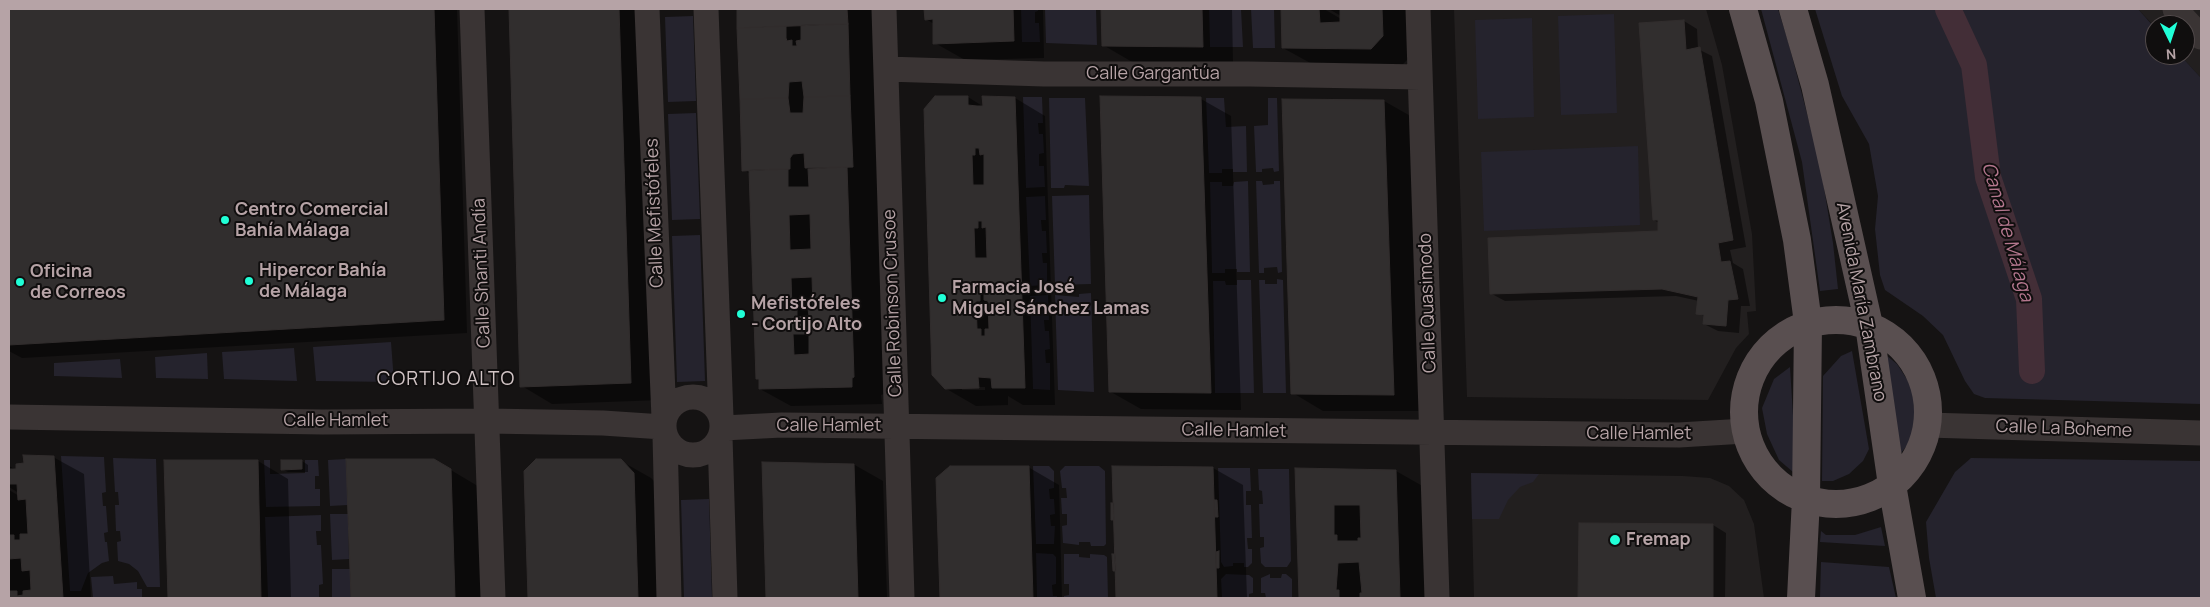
<!DOCTYPE html>
<meta charset="utf-8">
<style>
body{margin:0}
#map{position:relative;width:2210px;height:607px;overflow:hidden;background:#151313;font-family:Manrope,sans-serif}
canvas{display:block}
.frame{position:absolute;inset:0;border:10px solid #b6a3a6;pointer-events:none}
.north{position:absolute;left:2145px;top:15px;width:50px;height:50px;box-sizing:border-box;background:#100e0e;border:1px solid #524a4b;border-radius:50%;rotate:176deg;font-size:14px;font-weight:700;line-height:20px;text-align:center;color:#b6a3a6}
.north::after{content:'';display:block;margin:auto;width:18px;height:22px;background:#20ffd7;clip-path:polygon(50% 0,100% 100%,50% 72%,0 100%)}
</style>
<div id="map">
<canvas width="2210" height="607"></canvas>
<div class="frame"></div>
<div class="north">N</div>
</div>
<script>
const ctx = document.querySelector('canvas').getContext('2d');
ctx.lineJoin = 'round';
function fillPath(path, color) {
  ctx.fillStyle = color;
  ctx.fill(path, 'evenodd');
}
function poly(rows) {
  const path = new Path2D();
  for (const r of rows) {
    if (r.length === 3) {
      path.moveTo(r[0] + r[2], r[1]);
      path.arc(r[0], r[1], r[2], 0, 2 * Math.PI);
      continue;
    }
    path.moveTo(r[0], r[1]);
    for (let i = 2; i < r.length; i += 2) path.lineTo(r[i], r[i + 1]);
  }
  return path;
}
function trace(path, color, width, dash) {
  ctx.strokeStyle = color;
  ctx.lineWidth = width;
  ctx.lineCap = dash ? 'butt' : 'round';
  ctx.setLineDash(dash || []);
  ctx.stroke(path);
}
function drawText(font, color, halo, rows, align = 'center') {
  ctx.font = font + ' Manrope,sans-serif';
  ctx.lineWidth = 4;
  ctx.setLineDash([]);
  ctx.textBaseline = 'middle';
  ctx.strokeStyle = halo;
  ctx.fillStyle = color;
  for (const [text, x, y, turn = 0] of rows) {
    ctx.save();
    ctx.translate(x, y);
    ctx.rotate((+turn || 0) * Math.PI / 180);
    ctx.textAlign = isNaN(turn) ? turn : align;
    if (halo) ctx.strokeText(text, 0, 0);
    ctx.fillText(text, 0, 0);
    ctx.restore();
  }
}
fillPath(poly([
 [1454,9,1706,9,1722,65,1752,234,1756,311,1747,312,1749,334,1736,348,1708,400,1467,397],
 [2138,9,2201,9,2201,78,2180,55,2185,55,2185,25,2155,25,2155,27],
 [1471,473,1683,476,1710,478,1729,486,1744,500,1754,524,1764,598,1474,598]
]), '#221f1f');
fillPath(poly([
 [1021,9,1038,9,1038,11,1035,12,1035,23,1039,23,1040,42,1022,42],
 [1045,9,1096,9,1097,45,1046,43],
 [1209,9,1241,9,1243,47,1210,47],
 [1251,9,1274,9,1275,48,1253,48],
 [1761,9,1778,9,1788,41,1820,163,1833,243,1838,289,1820,291,1802,162],
 [1815,9,2138,9,2155,28,2155,55,2180,55,2201,78,2201,404,1985,398,1974,394,1965,381,1943,335,1923,316,1885,290,1880,275,1875,229,1878,196,1869,144,1842,96],
 [1614,14,1617,113,1561,115,1558,16],
 [693,16,696,101,668,102,665,17],
 [1532,18,1534,117,1478,119,1475,20],
 [1023,97,1042,97,1043,123,1038,123,1039,134,1043,134,1044,153,1039,154,1039,166,1044,166,1045,187,1026,188],
 [1049,98,1085,98,1089,186,1065,185,1064,188,1051,188],
 [1206,98,1224,98,1226,127,1246,126,1247,172,1233,172,1233,169,1222,169,1222,173,1209,173],
 [1268,98,1277,98,1279,171,1274,172,1273,168,1262,169,1262,172,1256,172,1254,126,1268,125],
 [696,113,700,219,672,220,668,114],
 [1638,146,1640,225,1484,231,1481,152],
 [1248,181,1250,272,1237,272,1237,269,1225,269,1225,273,1212,273,1210,182,1222,182,1222,186,1233,186,1234,182],
 [1256,181,1262,181,1263,185,1274,184,1274,181,1280,181,1282,272,1278,273,1277,267,1264,268,1264,273,1259,273],
 [1089,195,1091,284,1055,285,1052,196],
 [1045,196,1046,220,1041,220,1042,231,1046,231,1047,253,1042,253,1043,263,1047,263,1047,285,1030,286,1026,197],
 [700,235,705,381,677,382,672,236],
 [1277,279,1283,280,1286,393,1263,393,1259,280,1265,280,1265,284,1277,284],
 [1237,280,1251,280,1254,393,1215,393,1213,281,1225,281,1226,285,1237,285],
 [1091,293,1094,392,1058,390,1055,295,1079,297,1079,294],
 [1048,295,1049,320,1044,320,1045,331,1049,331,1050,349,1045,350,1046,363,1050,363,1050,390,1033,389,1030,296],
 [391,342,394,382,316,381,313,347],
 [294,348,297,381,224,379,222,352],
 [1852,351,1869,449,1863,461,1849,474,1833,481,1822,481,1823,376,1841,356],
 [1881,351,1897,364,1912,387,1916,409,1911,441,1900,454],
 [207,353,208,379,156,378,155,357],
 [120,359,122,378,54,376,54,363],
 [1790,367,1793,415,1793,472,1779,460,1767,434,1762,408,1774,379],
 [61,456,104,457,106,492,102,493,103,506,106,506,108,532,104,533,105,542,107,542,109,561,102,563,88,573,81,591,70,591],
 [113,458,156,459,160,587,147,587,138,571,129,564,118,561,117,542,121,541,120,531,116,531,115,505,119,505,118,492,115,492],
 [1971,458,2201,461,2201,598,1936,598,1929,558,1926,522,1955,472],
 [346,459,348,505,330,506,328,460],
 [264,460,270,460,270,474,305,473,305,460,318,460,319,476,315,476,315,489,320,489,320,506,266,507],
 [1033,466,1049,466,1054,471,1054,488,1049,489,1050,499,1054,499,1055,514,1050,515,1051,526,1055,526,1054,544,1036,544],
 [1065,466,1099,466,1105,471,1106,544,1104,546,1091,546,1090,542,1079,542,1079,545,1063,543,1062,526,1067,525,1067,514,1062,514,1061,498,1067,498,1066,488,1062,488,1060,471],
 [1218,468,1250,468,1251,491,1246,491,1246,505,1251,505,1252,538,1247,538,1248,549,1252,549,1252,563,1248,567,1244,567,1244,563,1233,563,1233,566,1224,567,1221,562],
 [1258,469,1289,469,1291,561,1287,567,1265,567,1261,563,1260,548,1264,547,1264,537,1260,537,1259,504,1263,504,1262,491,1259,490],
 [1471,473,1539,474,1533,482,1520,487,1508,500,1499,519,1472,519],
 [709,499,712,598,684,598,681,500],
 [330,514,348,514,349,559,332,560],
 [321,515,321,531,316,531,317,545,321,545,323,584,319,585,319,597,322,598,268,598,265,517],
 [1881,527,1885,546,1820,542,1821,531,1826,535,1855,535],
 [1036,553,1053,554,1056,557,1056,584,1052,585,1053,596,1057,596,1057,598,1037,598],
 [1064,554,1079,554,1079,557,1090,558,1090,554,1104,555,1107,557,1108,598,1064,598,1064,596,1069,595,1069,584,1064,584],
 [1821,562,1889,567,1896,598,1820,598],
 [332,569,350,569,351,598,332,598],
 [1226,574,1249,575,1253,578,1253,593,1249,594,1249,598,1222,598,1221,579],
 [1270,574,1270,578,1281,578,1282,574,1286,574,1292,579,1292,598,1266,598,1265,593,1261,593,1261,578],
 [113,576,114,584,137,582,137,589,142,589,142,598,93,598,91,577]
]), '#25232d');
fillPath(poly([
 [9,9,457,9,467,333,22,358,9,351],
 [510,9,649,9,661,400,552,404,522,386],
 [738,9,877,9,884,394,881,395,882,404,791,406,760,389,760,380,758,379,750,174,744,170],
 [926,9,1043,9,1044,58,965,60,935,43,934,24,926,19],
 [1102,9,1232,9,1233,64,1134,63,1103,45],
 [1282,9,1324,9,1341,19,1341,16,1329,9,1412,9,1413,54,1401,66,1314,65,1283,48],
 [1684,21,1697,29,1698,49,1712,56,1746,247,1730,250,1733,263,1743,269,1750,306,1741,306,1739,333,1718,331,1704,324,1705,317,1698,313,1699,301,1676,296,1505,301,1492,294,1660,232,1659,223,1654,220],
 [968,97,984,107,984,98,1015,98,1045,116,1055,405,1023,405,1008,396,1008,405,976,406,945,388],
 [962,387,985,387,985,390,962,390],
 [1201,99,1231,116,1241,410,1141,409,1111,392],
 [1283,100,1384,101,1414,118,1424,411,1323,411,1293,393],
 [53,457,84,474,91,598,9,598,9,490,19,496,19,493,9,487,9,466,18,471],
 [347,460,434,460,481,488,484,598,352,598],
 [165,461,258,461,288,479,291,598,169,598],
 [302,461,308,465,308,472,288,472,282,469],
 [621,461,651,478,664,491,668,598,529,598,525,472],
 [763,463,853,464,883,481,887,598,767,598],
 [1028,467,1059,485,1062,598,941,598,937,478],
 [1213,468,1243,485,1247,598,1117,598,1117,572,1114,571,1116,556,1115,521,1112,520],
 [1296,469,1396,471,1426,488,1429,598,1300,598],
 [1580,524,1713,525,1726,533,1725,598,1579,598]
]), '#0007');
trace(poly([
 [1948,9,1974,65,1988,177,2029,299,2032,371]
]), '#432e37', 26);
const building = poly([
 [9,9,434,9,444,320,9,345,9,9],
 [509,9,619,9,631,383,520,387,509,9],
 [737,9,847,9,848,24,737,28,737,9],
 [924,9,1013,9,1014,41,933,44,933,19,925,20,924,9],
 [1101,9,1202,9,1203,47,1102,46,1101,9],
 [1281,9,1319,9,1320,23,1340,22,1340,9,1382,9,1383,36,1371,49,1282,48,1281,9],
 [1684,20,1686,50,1700,47,1733,240,1718,243,1721,262,1730,261,1738,299,1728,300,1726,326,1703,324,1704,315,1696,314,1698,297,1662,289,1490,294,1488,238,1658,231,1658,220,1653,220,1639,23,1684,20],
 [848,24,850,96,804,97,802,81,789,82,788,98,740,99,737,28,786,26,786,38,787,41,792,40,792,46,797,46,796,41,801,40,801,25,848,24],
 [850,96,853,167,805,168,804,153,793,154,790,158,790,169,742,171,740,99,788,98,790,113,803,113,804,97,850,96],
 [935,96,968,96,968,105,977,106,983,106,982,96,1015,97,1025,388,992,388,991,378,978,377,979,388,945,389,932,375,924,109,935,96],
 [975,148,979,148,980,155,984,154,984,185,973,185,972,155,975,155,975,148],
 [978,221,982,221,982,228,986,227,987,258,975,258,974,228,978,228,978,221],
 [984,293,984,300,988,301,989,329,985,329,985,336,981,336,981,329,977,329,976,301,980,301,980,294,984,293],
 [1100,96,1201,97,1211,393,1109,392,1100,96],
 [1282,99,1384,100,1394,395,1291,394,1282,99],
 [847,167,854,377,852,378,852,387,759,389,759,379,756,379,749,170,788,169,788,187,809,187,808,169,847,167],
 [810,214,811,249,790,250,789,215,810,214],
 [812,277,813,309,808,309,809,316,797,317,797,309,792,309,791,278,812,277],
 [793,334,809,334,809,354,794,355,793,334],
 [23,455,54,456,63,598,9,598,9,591,17,591,17,596,23,595,23,591,31,590,30,570,22,571,21,558,9,559,9,535,14,535,14,540,20,540,20,534,28,534,26,499,18,500,17,484,9,484,9,464,9,469,16,469,16,464,24,463,23,455],
 [346,459,434,459,451,469,455,598,351,598,346,459],
 [536,459,621,459,634,473,638,598,528,598,524,471,536,459],
 [164,460,258,460,261,598,168,598,164,460],
 [281,460,302,460,302,469,281,470,281,460],
 [762,462,854,464,858,598,766,598,762,462],
 [950,466,1029,466,1033,598,940,598,936,478,950,466],
 [1112,466,1213,467,1217,598,1116,598,1112,466],
 [1295,468,1396,470,1400,598,1360,598,1360,593,1362,593,1359,562,1338,563,1336,590,1339,590,1339,598,1299,598,1295,468],
 [1334,505,1360,505,1361,538,1358,538,1358,541,1337,541,1337,535,1334,535,1334,505],
 [1214,500,1217,500,1218,517,1215,517,1214,500],
 [1111,503,1114,503,1114,520,1111,520,1111,503],
 [1579,523,1713,524,1713,598,1578,598,1579,523],
 [1219,551,1219,568,1216,568,1216,552,1219,551],
 [1112,554,1115,554,1116,571,1113,571,1112,554]
]);
fillPath(building, '#312e2e');
trace(building, '#312d2d', 1);
trace(poly([
 [472,9,493,598],
 [647,9,664,418],
 [706,9,721,417],
 [884,9,902,598],
 [1418,9,1437,598],
 [2175,9,2201,37],
 [886,69,1044,74,1249,74,1420,77],
 [693,426,29],
 [9,417,323,422,488,421,603,423,663,427],
 [1927,425,2201,433],
 [723,428,782,425,1679,435,1745,431],
 [665,436,669,598],
 [720,437,725,598]
]), '#3a3434', 25);
trace(poly([
 [1743,9,1769,101,1797,240,1808,323,1806,499,1801,598],
 [1793,9,1815,85,1869,325,1892,485,1912,598],
 [1836,412,92]
]), '#594f50', 28);
for (const [x, y, r, color] of [
 [225,220,5,"#20ffd7"],
 [249,281,5,"#20ffd7"],
 [20,282,5,"#20ffd7"],
 [942,298,5,"#20ffd7"],
 [741,314,5,"#20ffd7"],
 [1615,540,6,"#20ffd7"]
]) {
  const dot = new Path2D();
  dot.arc(x, y, r, 0, 2 * Math.PI);
  ctx.fillStyle = color;
  ctx.fill(dot);
  trace(dot, '#100e0e', 2);
}
drawText('18px', '#b6a3a6', '#100e0e', [
 ["Calle Gargantúa",1153,74],
 ["Calle Mefistófeles",655,213,-92],
 ["Calle Shanti Andía",482,273,-92],
 ["Avenida María Zambrano",1861,302,79],
 ["Calle Robinson Crusoe",893,303,-92],
 ["Calle Quasimodo",1428,303,-92],
 ["Calle Hamlet",336,421],
 ["Calle Hamlet",829,426],
 ["Calle La Boheme",2064,429,2],
 ["Calle Hamlet",1234,431,1],
 ["Calle Hamlet",1639,434]
]);
drawText('bold 18px', '#b6a3a6', '#100e0e', [
 ["Centro Comercial",235,210],
 ["Bahía Málaga",235,231],
 ["Hipercor Bahía",259,271],
 ["de Málaga",259,292],
 ["Oficina",30,272],
 ["de Correos",30,293],
 ["Farmacia José",952,288],
 ["Miguel Sánchez Lamas",952,309],
 ["Mefistófeles",751,304],
 ["- Cortijo Alto",751,325],
 ["Fremap",1626,540]
], 'left');
drawText('italic 19px', '#b4778e', '#100e0e', [
 ["Canal de Málaga",2007,232,74]
]);
ctx.letterSpacing = '1px';
drawText('19px', '#d2c5c6', '#100e0e', [
 ["CORTIJO ALTO",446,380]
]);
ctx.letterSpacing = '0px';
</script>
